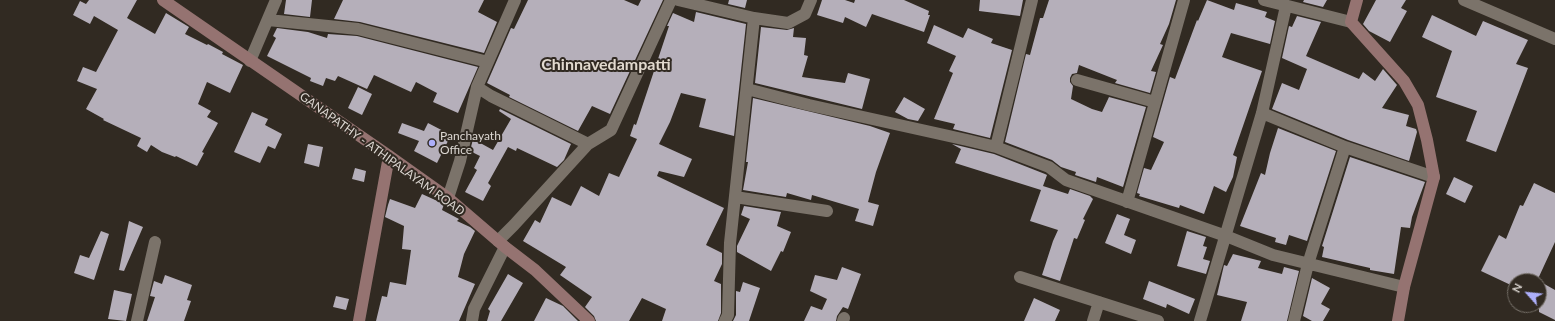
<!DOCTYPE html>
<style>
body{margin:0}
#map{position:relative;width:1555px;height:321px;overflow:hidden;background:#312a22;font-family:Lato,sans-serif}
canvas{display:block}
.north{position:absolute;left:1507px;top:273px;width:40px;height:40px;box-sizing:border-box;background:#312a22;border:1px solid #756f68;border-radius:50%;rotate:297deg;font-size:11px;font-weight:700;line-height:16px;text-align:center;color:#dcd7d2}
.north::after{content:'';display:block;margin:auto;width:14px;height:18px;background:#adaffb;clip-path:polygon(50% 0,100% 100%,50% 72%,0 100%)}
</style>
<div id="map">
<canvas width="1555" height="321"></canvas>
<div class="north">N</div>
</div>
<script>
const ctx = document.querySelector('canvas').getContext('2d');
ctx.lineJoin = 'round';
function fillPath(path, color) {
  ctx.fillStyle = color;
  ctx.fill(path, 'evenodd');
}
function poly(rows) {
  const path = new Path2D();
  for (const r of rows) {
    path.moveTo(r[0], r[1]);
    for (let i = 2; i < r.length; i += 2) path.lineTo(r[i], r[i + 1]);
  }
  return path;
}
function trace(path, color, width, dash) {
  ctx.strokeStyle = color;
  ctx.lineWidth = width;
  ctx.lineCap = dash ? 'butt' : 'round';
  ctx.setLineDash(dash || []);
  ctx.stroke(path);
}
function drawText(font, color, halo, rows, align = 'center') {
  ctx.font = font + ' Lato,sans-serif';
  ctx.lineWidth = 4;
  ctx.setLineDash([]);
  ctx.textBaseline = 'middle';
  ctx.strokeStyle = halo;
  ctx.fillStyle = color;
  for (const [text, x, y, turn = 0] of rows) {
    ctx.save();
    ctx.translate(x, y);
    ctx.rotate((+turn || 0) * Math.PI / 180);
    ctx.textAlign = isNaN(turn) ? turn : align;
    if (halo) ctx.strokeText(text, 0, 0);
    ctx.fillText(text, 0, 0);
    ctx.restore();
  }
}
fillPath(poly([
 [89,0,137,0,127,18,155,34,166,13,189,27,185,34,207,45,208,44,223,52,222,54,243,65,230,93,207,82,198,104,211,111,207,117,218,123,202,152,204,153,197,166,176,156,175,157,162,152,151,145,147,152,137,146,141,138,103,120,104,119,86,109,97,89,77,81,83,67,96,72,118,30,94,16,90,24,73,15,80,1,86,4],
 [286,0,312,0,310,17,284,14],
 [343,0,484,0,478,12,497,22,484,53,360,22,334,19],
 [528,0,624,0,638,6,641,0,663,0,610,114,592,106,578,131,509,97,510,95,487,83,511,28,514,29],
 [729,0,747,0,745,8,728,4],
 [822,0,845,0,854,3,855,0,904,0,929,11,928,15,930,15,924,32,872,14,866,27,845,17,843,23,817,15],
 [980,0,1023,0,1020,16,979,11],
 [1049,0,1176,0,1169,24,1160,44,1163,45,1151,71,1156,72,1150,93,1115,83,1117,80,1079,65,1077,73,1072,74,1070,78,1070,82,1073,86,1071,99,1092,109,1102,112,1109,97,1146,107,1123,187,1097,177,1096,182,1075,175,1076,172,1061,167,1052,160,1005,142,1026,54,1030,55,1040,18,1043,18],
 [1207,0,1234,10,1236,3,1267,12,1265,17,1275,21,1270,44,1231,33,1222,57,1262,71,1233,155,1237,157,1233,177,1226,192,1214,186,1204,214,1180,205,1179,208,1139,196,1140,194,1137,193,1144,168,1151,170,1164,142,1153,137,1170,77,1175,79,1197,20,1198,21],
 [1304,0,1327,0,1323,7,1303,2],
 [1376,0,1406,0,1401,8,1407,11,1390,42,1369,31,1363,24],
 [696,12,746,24,734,136,699,127,706,99,681,93,670,122,659,144,692,159,684,177,659,171,657,176,724,208,706,245,722,253,722,264,714,281,721,284,721,313,718,321,662,321,666,309,642,298,629,321,596,321,594,316,585,307,592,297,560,275,566,267,523,241,535,220,540,223,552,197,571,206,581,186,599,196,609,173,619,177,637,139,630,136,634,124,636,125,669,26,667,26,673,13,694,22],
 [1432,15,1476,36,1483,21,1528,40,1516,64,1528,68,1496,152,1466,141,1477,111,1436,97,1452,51,1422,37],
 [1297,16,1321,22,1306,56,1359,79,1363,72,1375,81,1383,69,1397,85,1382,108,1409,115,1406,126,1416,129,1417,132,1409,161,1348,140,1272,109,1282,83,1299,90,1307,69,1282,58,1289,26,1292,27],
 [934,25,963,38,968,28,993,39,991,43,1012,50,990,138,953,129,955,124,934,119,953,73,949,71,956,56,927,43],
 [761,27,787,30,794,28,793,37,806,38,804,55,808,56,802,77,845,83,848,73,870,79,862,109,755,83],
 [277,28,308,32,327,38,328,34,357,36,478,67,458,113,433,102,437,93,416,82,411,92,374,75,367,89,338,76,335,81,326,78,323,86,310,81,311,78,267,56,276,38,273,36],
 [358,87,372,94,362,115,348,108],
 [904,97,925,109,918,121,908,119,895,112],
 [753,98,870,126,890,133,876,172,868,202,879,205,873,226,855,221,859,209,812,195,811,200,787,193,786,197,743,190,748,162,746,162],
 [500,109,571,144,564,160,557,167,517,148,516,151,508,147,488,183,491,186,483,201,465,192,477,170,474,168,480,156,470,151,473,139,493,150,511,119,499,111],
 [252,112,268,119,265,125,282,134,275,149,268,146,260,163,234,152],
 [402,123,424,131,428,123,451,135,437,163,414,151,419,141,398,133],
 [1278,128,1336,151,1307,241,1289,235,1286,245,1275,242,1276,238,1240,226,1261,173,1265,175,1270,153],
 [308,144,323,147,319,167,304,163],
 [952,144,994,154,1045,174,1047,175,1043,186,1068,194,1070,189,1090,196,1093,199,1083,219,1085,220,1077,239,1074,238,1060,281,1042,275,1053,241,1058,230,1030,221,1041,190,955,163,961,149],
 [1350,157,1425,182,1412,217,1410,228,1401,227,1394,274,1370,270,1370,268,1322,257,1324,247,1322,246],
 [355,168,366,171,364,182,352,179],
 [1454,177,1473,186,1465,203,1446,194],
 [1534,183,1555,193,1555,242,1537,281,1515,281,1515,287,1481,271,1499,235,1506,239,1520,205,1523,206],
 [422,194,444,204,442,210,459,219,457,221,470,227,475,231,464,254,458,277,475,284,459,321,376,321,382,296,387,297,390,282,406,285,411,250,402,249,404,226,385,217,388,205,390,199,415,208],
 [744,206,781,212,777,226,791,232,783,252,781,251,771,271,737,252,737,246,750,219,741,215],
 [1117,214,1130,219,1124,235,1136,240,1131,254,1105,243],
 [129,221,143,227,124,271,119,270],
 [101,231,109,234,94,280,74,273,80,255,89,258],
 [1187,231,1206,237,1203,246,1207,247,1203,259,1210,261,1206,274,1177,266],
 [1233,254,1261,261,1258,268,1282,274,1284,267,1299,271,1287,321,1241,321,1247,302,1217,295,1224,265,1227,266],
 [842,267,861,274,848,309,843,307,837,316,836,321,804,321,811,306,822,310,827,299,810,291,815,275,837,280],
 [508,274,523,283,501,321,487,321,490,311,488,309],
 [165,275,192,285,187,300,191,301,184,321,147,321,155,297,150,296,154,281,162,284],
 [1312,278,1330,288,1321,304,1330,309,1323,321,1312,321,1303,316],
 [1149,281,1195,299,1189,314,1167,304,1166,308,1143,299],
 [1539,281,1555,290,1555,320,1539,312],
 [743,282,760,288,749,321,733,321,736,315,736,291,740,292],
 [114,290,132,294,126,321,108,319],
 [336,296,349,299,346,310,333,307],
 [546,298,563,306,578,321,534,321],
 [1034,298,1060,310,1055,321,1024,321]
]), '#b5afba');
trace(poly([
 [678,0,754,18,730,243,728,315,725,321],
 [1264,0,1351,22],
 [1464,0,1555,39],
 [754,18,788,23,805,14,811,0],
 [268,20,358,29,488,62],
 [250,61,276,0],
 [1077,80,1155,102],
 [747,89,809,105,967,140,996,147,1049,167,1066,180,1226,236,1273,255,1404,287],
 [1262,113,1345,147],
 [588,144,611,130,671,0],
 [996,147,1032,0],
 [735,197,827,211],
 [448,198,460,161,477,87],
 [1127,202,1184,0],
 [498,241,514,225,588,144,491,96,477,87,515,0],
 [1020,277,1158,321],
 [137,321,155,242],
 [472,321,474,309,505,247],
 [843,321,844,318],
 [1093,321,1099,302],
 [1200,321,1262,113,1286,6],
 [1294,321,1308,264,1345,147,1434,177]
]), '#7b736a', 12);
trace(poly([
 [163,0,389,156,448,198,505,247,535,270,589,321],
 [1357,0,1351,22,1404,81,1418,105,1427,140,1434,177,1404,287,1398,321],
 [359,321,389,156]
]), '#957371', 12);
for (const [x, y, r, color] of [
 [432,143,4,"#adaffb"]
]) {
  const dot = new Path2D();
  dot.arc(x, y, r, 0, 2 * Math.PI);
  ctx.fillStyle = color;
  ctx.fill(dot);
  trace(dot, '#312a22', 1.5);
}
drawText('12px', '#dcd7d2', '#312a22', [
 ["Panchayath",440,136],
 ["Office",440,150]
], 'left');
drawText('12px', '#dcd7d2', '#312a22', [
 ["GANAPATHY - ATHIPALAYAM ROAD",382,154,36]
]);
drawText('bold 16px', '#e2dacf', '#312a22', [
 ["Chinnavedampatti",606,65]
]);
</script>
